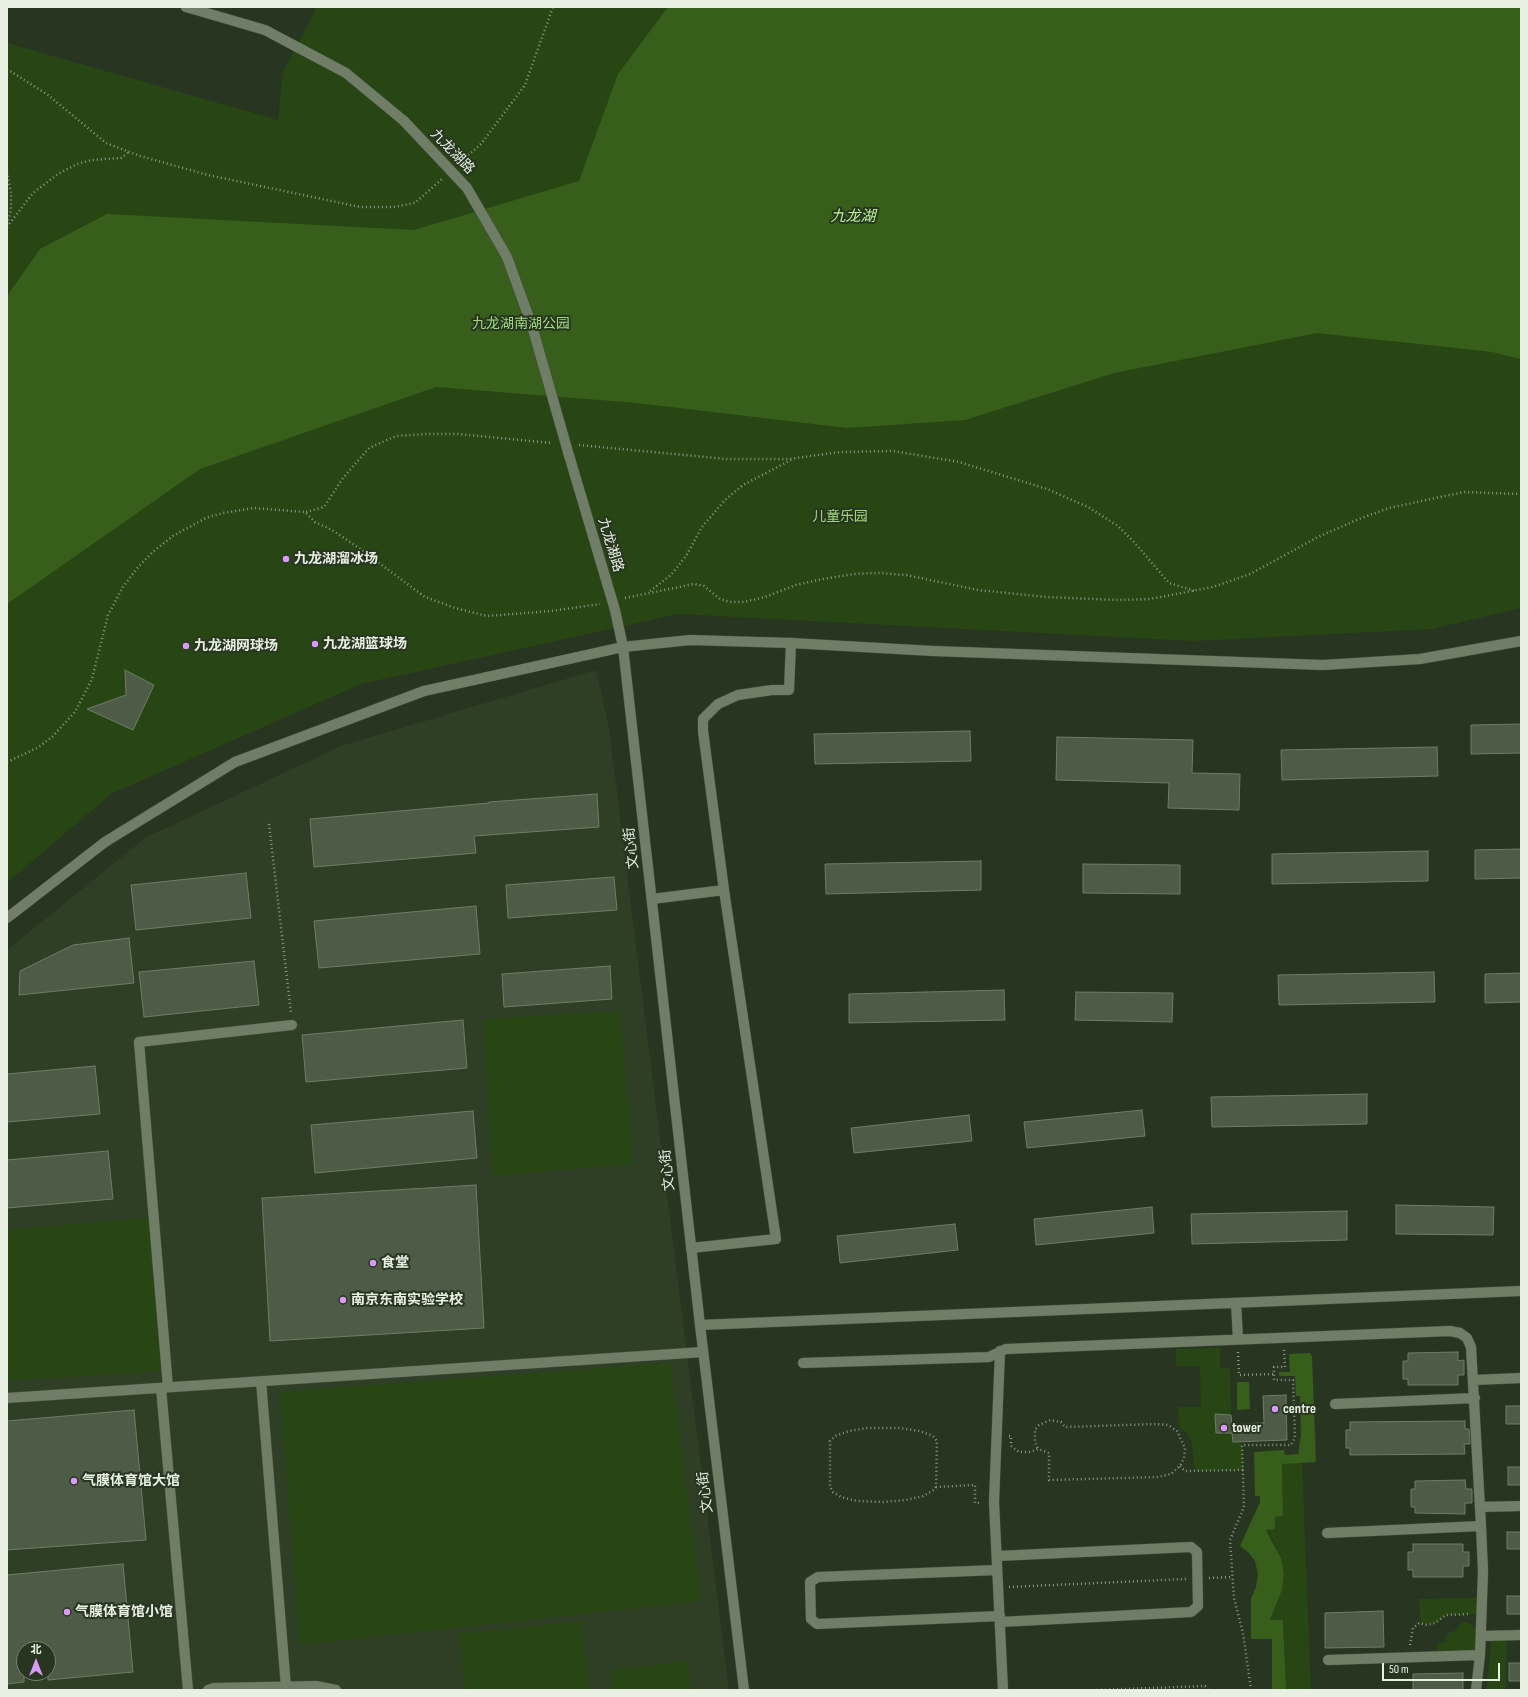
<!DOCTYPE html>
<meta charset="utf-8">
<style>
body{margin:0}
#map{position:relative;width:1528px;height:1697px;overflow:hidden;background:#283521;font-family:"Sofia Sans Condensed","Noto Sans SC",sans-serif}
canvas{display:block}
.frame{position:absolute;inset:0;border:8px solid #e8f0e3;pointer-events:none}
.north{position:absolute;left:16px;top:1641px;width:40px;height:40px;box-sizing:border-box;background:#283521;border:1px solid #75806f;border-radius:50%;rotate:0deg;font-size:11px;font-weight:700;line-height:16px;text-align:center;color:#e8f0e3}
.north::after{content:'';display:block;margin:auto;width:14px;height:18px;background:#d99af7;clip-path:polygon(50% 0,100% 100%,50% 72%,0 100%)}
.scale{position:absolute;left:1382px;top:1663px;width:118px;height:18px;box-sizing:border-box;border:2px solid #e8f0e3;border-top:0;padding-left:5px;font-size:12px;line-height:14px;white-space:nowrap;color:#e8f0e3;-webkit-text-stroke:3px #283521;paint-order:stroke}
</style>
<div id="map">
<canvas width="1528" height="1697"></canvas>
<div class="frame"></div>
<div class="north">北</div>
<div class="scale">50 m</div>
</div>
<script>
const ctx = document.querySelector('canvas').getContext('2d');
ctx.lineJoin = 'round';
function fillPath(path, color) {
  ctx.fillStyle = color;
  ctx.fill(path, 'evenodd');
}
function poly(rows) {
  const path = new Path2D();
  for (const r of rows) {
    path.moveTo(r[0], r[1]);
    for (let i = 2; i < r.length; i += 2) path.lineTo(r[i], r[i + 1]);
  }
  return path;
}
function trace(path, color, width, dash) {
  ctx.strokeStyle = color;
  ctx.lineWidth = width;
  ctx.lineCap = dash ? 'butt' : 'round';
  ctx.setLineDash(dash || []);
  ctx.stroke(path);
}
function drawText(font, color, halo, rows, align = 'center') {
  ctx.font = font + ' "Sofia Sans Condensed","Noto Sans SC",sans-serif';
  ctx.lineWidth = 4;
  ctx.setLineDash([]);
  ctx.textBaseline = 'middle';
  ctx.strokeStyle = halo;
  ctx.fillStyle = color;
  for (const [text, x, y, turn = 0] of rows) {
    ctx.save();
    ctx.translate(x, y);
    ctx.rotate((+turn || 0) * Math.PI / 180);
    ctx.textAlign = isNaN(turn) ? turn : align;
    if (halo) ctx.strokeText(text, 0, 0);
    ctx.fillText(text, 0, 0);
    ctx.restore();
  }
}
fillPath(poly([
 [596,670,609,728,729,1690,7,1690,7,950,145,838,341,746],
 [24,1649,48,1649,48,1673,24,1673]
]), '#2f3f26');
fillPath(poly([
 [317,7,1521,7,1521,608,1432,629,1194,641,678,614,361,684,111,794,7,883,7,43,278,120,283,72],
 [620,1011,633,1164,493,1176,483,1019],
 [151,1218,165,1371,7,1381,7,1229],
 [1220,1348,1220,1368,1230,1368,1231,1415,1215,1415,1216,1433,1232,1433,1233,1442,1242,1442,1243,1470,1195,1471,1192,1441,1186,1432,1179,1427,1178,1407,1201,1407,1200,1366,1176,1366,1176,1349],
 [670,1363,701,1601,300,1645,280,1392],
 [1282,1463,1302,1463,1311,1690,1286,1690,1283,1620,1270,1621,1282,1590,1284,1573,1281,1558,1275,1544,1266,1529,1275,1529,1275,1517,1283,1516],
 [1482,1598,1482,1614,1447,1615,1435,1623,1421,1624,1419,1599],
 [581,1621,589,1690,465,1690,459,1634],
 [1462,1622,1469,1623,1476,1629,1480,1655,1438,1657,1437,1643,1444,1643,1446,1636,1450,1632,1455,1631],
 [1492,1635,1507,1635,1506,1690,1487,1690],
 [688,1661,691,1690,612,1690,610,1670]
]), '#284613');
fillPath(poly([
 [668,7,1521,7,1521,359,1492,352,1317,333,1114,373,965,420,847,428,637,403,436,387,200,469,7,604,7,296,40,249,107,214,414,230,579,181,618,74],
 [1310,1353,1312,1356,1316,1462,1282,1464,1283,1516,1275,1517,1275,1529,1266,1530,1281,1558,1284,1573,1282,1590,1270,1620,1283,1620,1286,1690,1272,1690,1272,1639,1251,1639,1251,1599,1256,1587,1258,1574,1255,1561,1248,1552,1240,1546,1260,1502,1260,1496,1255,1496,1254,1452,1284,1450,1285,1455,1298,1454,1301,1435,1300,1396,1296,1396,1295,1376,1279,1376,1279,1372,1290,1372,1289,1354],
 [1237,1382,1249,1382,1250,1409,1237,1410]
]), '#375e1a');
const building = poly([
 [125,670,154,685,133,730,87,709,126,695,125,670],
 [1521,724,1521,753,1471,754,1471,725,1521,724],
 [970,731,971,761,815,764,814,734,970,731],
 [1057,737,1193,740,1192,773,1240,774,1239,810,1168,808,1169,783,1056,780,1057,737],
 [1437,747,1438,776,1282,780,1281,750,1437,747],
 [597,794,599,827,474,836,476,853,314,867,310,819,489,803,489,802,597,794],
 [1521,849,1521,878,1475,879,1475,850,1521,849],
 [1428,851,1428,881,1272,884,1272,854,1428,851],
 [981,861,981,890,826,894,825,864,981,861],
 [1083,864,1180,865,1180,894,1083,893,1083,864],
 [246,873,251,918,136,930,131,885,246,873],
 [614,877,617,910,508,918,506,885,614,877],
 [476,906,480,954,319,968,314,921,476,906],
 [129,938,134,983,19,995,20,971,73,945,129,938],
 [254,961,259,1005,144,1017,139,972,254,961],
 [610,966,612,999,504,1007,502,974,610,966],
 [1434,972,1435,1002,1279,1005,1278,975,1434,972],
 [1521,973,1521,1002,1485,1003,1485,974,1521,973],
 [1004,990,1005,1020,849,1023,849,994,1004,990],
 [1076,992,1173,993,1172,1022,1075,1020,1076,992],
 [463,1020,467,1068,306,1082,302,1035,463,1020],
 [95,1066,100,1114,7,1122,7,1074,95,1066],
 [1367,1094,1367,1124,1212,1127,1211,1097,1367,1094],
 [1142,1110,1145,1136,1027,1148,1024,1122,1142,1110],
 [473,1111,477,1158,315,1173,311,1125,473,1111],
 [969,1115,972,1141,854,1153,851,1128,969,1115],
 [108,1151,113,1199,7,1208,7,1160,108,1151],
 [476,1185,484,1328,270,1341,262,1198,476,1185],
 [1396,1205,1494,1207,1493,1235,1396,1234,1396,1205],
 [1152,1207,1154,1233,1036,1245,1034,1219,1152,1207],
 [1347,1211,1347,1240,1192,1244,1191,1214,1347,1211],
 [955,1224,958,1250,840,1263,837,1236,955,1224],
 [1458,1352,1458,1361,1464,1360,1464,1375,1458,1375,1458,1385,1408,1385,1408,1379,1403,1379,1403,1361,1408,1361,1408,1353,1458,1352],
 [1286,1395,1287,1440,1233,1442,1232,1433,1216,1433,1215,1414,1231,1415,1232,1424,1264,1423,1263,1396,1286,1395],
 [1506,1406,1521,1406,1521,1424,1506,1424,1506,1406],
 [134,1410,146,1540,7,1550,7,1421,134,1410],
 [1465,1421,1465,1429,1469,1429,1470,1444,1464,1444,1465,1454,1350,1455,1350,1448,1346,1448,1346,1430,1350,1430,1350,1422,1465,1421],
 [1508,1467,1521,1467,1521,1485,1508,1485,1508,1467],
 [1465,1480,1466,1489,1472,1489,1472,1503,1465,1503,1465,1514,1415,1513,1415,1507,1411,1507,1411,1489,1415,1489,1415,1481,1465,1480],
 [1507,1532,1521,1532,1521,1549,1507,1549,1507,1532],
 [1413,1544,1463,1544,1463,1552,1469,1552,1469,1566,1463,1566,1463,1577,1413,1577,1413,1570,1408,1570,1408,1552,1413,1552,1413,1544],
 [123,1564,133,1672,48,1680,48,1649,24,1649,24,1682,7,1684,7,1575,123,1564],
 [1507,1596,1521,1596,1521,1614,1507,1614,1507,1596],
 [1383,1611,1384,1647,1325,1648,1325,1613,1383,1611],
 [1509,1663,1521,1663,1521,1681,1509,1681,1509,1663],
 [1463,1673,1463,1690,1413,1690,1413,1674,1463,1673]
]);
fillPath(building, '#4e5b46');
trace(building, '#6e7d66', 1);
const minor = poly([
 [652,899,724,890,703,731,703,719,718,704,738,695,772,690,789,690,791,643],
 [691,1248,776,1239,724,890],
 [1236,1303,1238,1339],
 [700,1325,1521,1291],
 [1000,1351,994,1502,1003,1690],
 [803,1363,989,1357,1006,1349,1450,1331,1460,1333,1467,1338,1471,1347,1481,1526,1483,1571,1480,1655,1476,1690],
 [1474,1380,1521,1378],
 [261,1381,286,1687],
 [168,1387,139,1042,292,1025],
 [161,1388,188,1690],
 [7,1398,703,1352],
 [1335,1404,1475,1398],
 [1480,1507,1521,1506],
 [1327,1533,1481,1526],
 [997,1556,1191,1547,1197,1552,1198,1606,1191,1612,1000,1622],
 [997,1570,818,1577,810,1582,811,1619,817,1624,1000,1616],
 [1481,1636,1521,1635],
 [1328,1660,1480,1655],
 [208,1690,214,1688,316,1686,336,1690]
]);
const tertiary = poly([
 [186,7,265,30,346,73,404,121],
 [568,452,615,610,623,647,700,1325,744,1690],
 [7,918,105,842,235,762,424,691,623,647,690,640,791,643,933,651,1323,665,1420,659,1521,641]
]);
trace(minor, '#454f3e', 11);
trace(tertiary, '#454f3e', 11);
trace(poly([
 [7,69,48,95,106,143,140,156,208,175,360,207,393,207,415,203,442,179],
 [459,163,481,144,525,85,553,7],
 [7,172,11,193,11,210,7,226],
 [7,227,33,193,58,174,77,164,92,160,121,158,129,152],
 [579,445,726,459,789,459,840,452,893,451,959,462,1047,489,1088,507,1118,526,1135,543,1169,583,1195,591],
 [306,512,324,507,343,478,369,448,396,436,427,434,458,434,552,443],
 [650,591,671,575,686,556,702,527,725,500,743,485,791,460],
 [625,598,694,584,704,586,720,599,730,602,744,602,765,597,796,585,823,579,854,574,879,573,906,575,978,590,1046,597,1118,600,1150,599,1213,587,1250,574,1318,537,1359,519,1389,508,1464,492,1521,494],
 [7,762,37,748,52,737,75,712,92,679,108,615,123,587,138,567,154,551,173,536,206,518,223,513,254,508,305,512,315,522,332,530,356,546,425,597,455,608,487,616,551,611,600,604],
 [269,824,291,1013],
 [1238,1352,1239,1375,1274,1374],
 [1009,1436,1011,1436,1011,1446,1019,1452,1030,1452,1038,1449,1049,1453,1049,1480,1158,1477,1171,1474,1180,1466,1184,1458,1185,1448,1177,1431,1168,1425,1156,1424,1065,1427,1061,1422,1050,1420,1039,1425,1035,1430,1035,1442,1038,1449],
 [1180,1466,1185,1471,1243,1470],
 [936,1487,934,1490,923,1496,906,1500,883,1502,857,1501,841,1497,833,1492,830,1487,830,1441,835,1436,849,1431,867,1428,900,1428,919,1431,933,1436,937,1441,936,1487,975,1485,975,1503,981,1503],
 [1209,1578,1233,1577],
 [1009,1587,1186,1579],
 [1410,1645,1413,1628,1419,1623,1427,1625,1435,1623,1446,1615,1470,1614],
 [1097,1690,1205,1686,1208,1690],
 [1251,1690,1243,1633,1234,1598,1230,1540,1244,1507,1242,1445,1291,1445,1295,1438,1293,1380,1274,1380,1274,1367,1285,1367,1284,1349]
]), '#8d9887', 2.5, [1, 3]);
trace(minor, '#707e68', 10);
trace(tertiary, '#707e68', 10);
const tertiaryBridge = poly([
 [404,121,467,188,507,257,532,326,568,452]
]);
trace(tertiaryBridge, '#454f3e', 11, []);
trace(tertiaryBridge, '#707e68', 10);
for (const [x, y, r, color] of [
 [286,559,4,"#d99af7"],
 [315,644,4,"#d99af7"],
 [186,646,4,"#d99af7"],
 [373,1263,4,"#d99af7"],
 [343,1300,4,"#d99af7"],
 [1275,1409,4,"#d99af7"],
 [1224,1428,4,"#d99af7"],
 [74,1481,4,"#d99af7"],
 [67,1612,4,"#d99af7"]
]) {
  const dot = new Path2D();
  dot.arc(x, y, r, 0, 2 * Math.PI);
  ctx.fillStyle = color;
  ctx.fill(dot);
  trace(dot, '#283521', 1.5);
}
drawText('14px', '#e8f0e3', '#283521', [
 ["九龙湖路",452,152,46],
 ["九龙湖路",610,545,73],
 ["文心街",632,848,-96],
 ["文心街",668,1170,-96],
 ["文心街",706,1492,-97]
]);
drawText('14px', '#9fd97c', '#283521', [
 ["九龙湖南湖公园",521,324],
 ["儿童乐园",840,517]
]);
drawText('bold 14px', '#e8f0e3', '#283521', [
 ["九龙湖溜冰场",294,559],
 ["九龙湖篮球场",323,644],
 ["九龙湖网球场",194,646],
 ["食堂",381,1263],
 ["南京东南实验学校",351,1300],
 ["centre",1283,1409],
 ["tower",1232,1428],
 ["气膜体育馆大馆",82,1481],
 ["气膜体育馆小馆",75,1612]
], 'left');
drawText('italic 15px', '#b9f597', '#283521', [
 ["九龙湖",853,217]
]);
</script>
